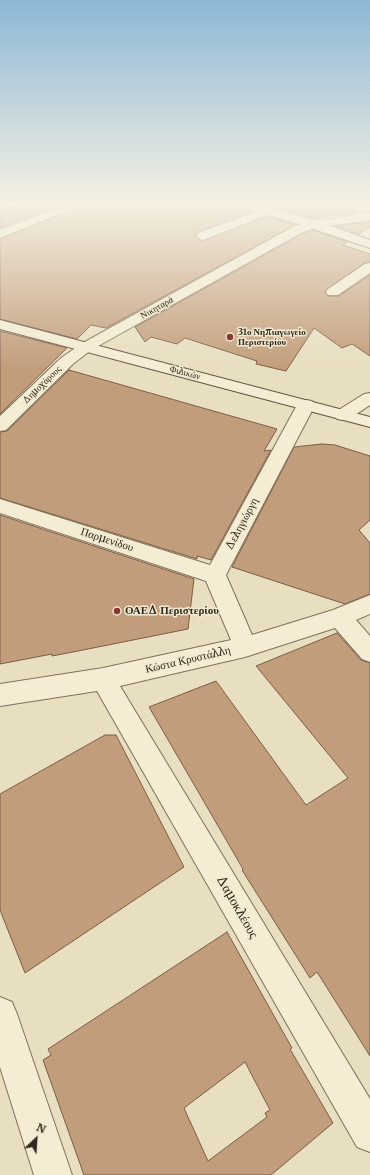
<!DOCTYPE html>
<meta charset="utf-8">
<style>
body{margin:0}
#map{position:relative;width:370px;height:1175px;overflow:hidden;background:#e8dfc1;font-family:Merriweather,serif}
canvas{display:block}
.north{position:absolute;left:16px;top:1119px;width:40px;height:40px;-webkit-text-stroke:3px #f0e9d0;paint-order:stroke;rotate:25deg;font-size:11px;font-weight:700;line-height:16px;text-align:center;color:#31281d}
.north::after{content:'';display:block;margin:auto;width:14px;height:18px;background:#31281d;clip-path:polygon(50% 0,100% 100%,50% 72%,0 100%)}
</style>
<div id="map">
<canvas width="370" height="1175"></canvas>
<div class="north">N</div>
</div>
<script>
const ctx = document.querySelector('canvas').getContext('2d');
ctx.lineJoin = 'round';
function fillPath(path, color) {
  ctx.fillStyle = color;
  ctx.fill(path, 'evenodd');
}
function poly(rows) {
  const path = new Path2D();
  for (const r of rows) {
    path.moveTo(r[0], r[1]);
    for (let i = 2; i < r.length; i += 2) path.lineTo(r[i], r[i + 1]);
  }
  return path;
}
function trace(path, color, width, dash) {
  ctx.strokeStyle = color;
  ctx.lineWidth = width;
  ctx.lineCap = dash ? 'butt' : 'round';
  ctx.setLineDash(dash || []);
  ctx.stroke(path);
}
function drawText(font, color, halo, rows, align = 'center') {
  ctx.font = font + ' Merriweather,serif';
  ctx.lineWidth = 3;
  ctx.setLineDash([]);
  ctx.textBaseline = 'middle';
  ctx.strokeStyle = halo;
  ctx.fillStyle = color;
  for (const [text, x, y, turn = 0] of rows) {
    ctx.save();
    ctx.translate(x, y);
    ctx.rotate((+turn || 0) * Math.PI / 180);
    ctx.textAlign = isNaN(turn) ? turn : align;
    if (halo) ctx.strokeText(text, 0, 0);
    ctx.fillText(text, 0, 0);
    ctx.restore();
  }
}
const building = poly([
 [15,204,62,204,0,228,0,210,15,204],
 [85,204,236,204,238,207,251,212,197,232,195,236,202,241,267,216,295,225,106,328,91,325,77,339,0,319,0,239,85,204],
 [263,204,349,204,359,212,313,218,263,204],
 [370,222,370,227,359,234,336,226,370,222],
 [313,230,347,242,343,245,370,254,370,262,364,263,325,291,328,296,339,296,370,275,370,356,352,344,342,348,314,328,286,371,256,364,257,361,185,338,177,344,151,337,145,342,135,327,302,234,313,230],
 [0,331,67,348,0,414,0,331],
 [69,370,277,429,264,451,271,450,211,560,197,556,197,559,0,498,0,432,7,431,69,370],
 [322,444,335,445,370,456,370,520,359,530,370,543,370,594,345,604,232,567,294,447,322,444],
 [0,515,194,579,188,629,73,652,52,656,52,654,0,664,0,515],
 [337,633,361,660,370,663,370,1056,317,972,310,978,242,870,243,869,149,707,216,681,306,805,348,778,256,666,337,633],
 [105,735,116,735,184,867,25,973,0,910,0,794,105,735],
 [227,932,292,1048,290,1049,333,1123,271,1175,84,1175,43,1060,51,1055,48,1049,227,932],
 [245,1062,270,1110,265,1113,267,1117,208,1161,184,1108,245,1062]
]);
fillPath(building, '#c29d7b');
trace(building, '#7c5d43', 1);
const street = poly([
 [67,204,84,204,0,238,0,230,67,204],
 [268,207,274,211,272,213,206,239,202,240,196,236,198,233,268,207],
 [370,212,370,220,314,228,301,233,91,350,73,364,6,430,0,431,0,416,61,358,81,344,293,227,312,220,330,219,370,212],
 [370,263,370,273,338,295,328,295,326,292,328,289,365,264,370,263],
 [370,393,370,405,349,419,343,420,337,419,334,415,337,411,364,394,370,393],
 [306,400,312,401,315,405,226,575,252,635,333,610,370,595,370,614,356,620,370,636,370,662,362,659,335,628,245,657,120,686,370,1099,370,1152,357,1147,97,691,0,706,0,684,103,668,231,640,206,581,0,513,0,499,210,565,297,405,300,401,306,400],
 [0,997,12,1002,17,1014,72,1175,34,1175,0,1067,0,997]
]);
const secondary = poly([
 [237,204,256,204,316,221,370,240,370,248,308,227,238,206,237,204],
 [0,320,370,417,370,427,0,329,0,320]
]);
trace(street, '#7f715b', 2);
trace(secondary, '#61523e', 2);
fillPath(street, '#f4ecd3');
fillPath(secondary, '#f4ecd3');
const sky = ctx.createLinearGradient(0, 0, 0, 369);
sky.addColorStop(0, '#8cb7d4');
sky.addColorStop(0.55, '#f5f1e3');
sky.addColorStop(1, '#f5f1e300');
ctx.fillStyle = sky;
ctx.fillRect(0, 0, 370, 369);
for (const [x, y, r, color] of [
 [230,337,4,"#883631"],
 [117,611,4,"#883631"]
]) {
  const dot = new Path2D();
  dot.arc(x, y, r, 0, 2 * Math.PI);
  ctx.fillStyle = color;
  ctx.fill(dot);
  trace(dot, '#f0e9d0', 1.5);
}
drawText('9px', '#31281d', '#f0e9d0', [
 ["Νικηταρά",157,308,-29],
 ["Φιλικών",185,373,15],
 ["Δημοχάρους",42,385,-44]
]);
drawText('bold 9px', '#31281d', '#f0e9d0', [
 ["31ο Νηπιαγωγείο",238,332],
 ["Περιστερίου",238,342]
], 'left');
drawText('11px', '#31281d', '#f0e9d0', [
 ["Δεληγιώργη",242,524,-62],
 ["Παρμενίδου",107,540,18],
 ["Κώστα Κρυστάλλη",188,660,-13]
]);
drawText('bold 11px', '#31281d', '#f0e9d0', [
 ["ΟΑΕΔ Περιστερίου",125,611]
], 'left');
drawText('13px', '#31281d', '#f0e9d0', [
 ["Δαμοκλέους",237,907,60]
]);
</script>
